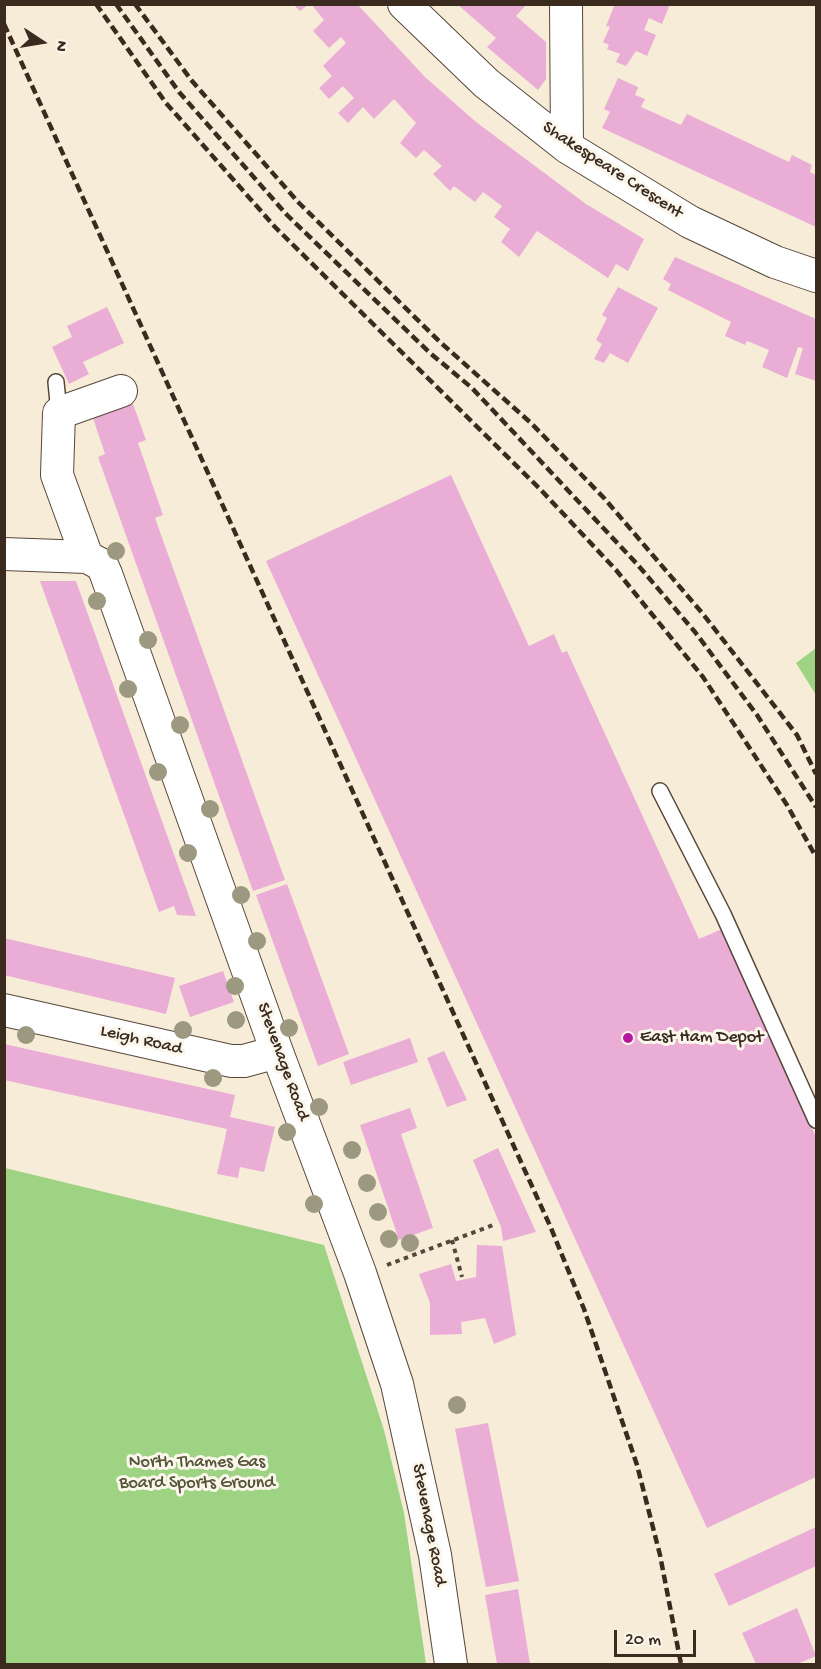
<!DOCTYPE html>
<style>
body{margin:0}
#map{position:relative;width:821px;height:1669px;overflow:hidden;background:#f7ecd8;font-family:"Gochi Hand",sans-serif}
canvas{display:block}
.frame{position:absolute;inset:0;border:6px solid #3b2a1e;pointer-events:none}
.north{position:absolute;left:12px;top:12px;width:60px;height:60px;-webkit-text-stroke:4px #fbf7ec;paint-order:stroke;rotate:102deg;font-size:16px;font-weight:700;line-height:24px;text-align:center;color:#3b2a1e}
.north::after{content:'';display:block;margin:auto;width:21px;height:27px;background:#3b2a1e;clip-path:polygon(50% 0,100% 100%,50% 72%,0 100%)}
.scale{position:absolute;left:614px;top:1630px;width:82px;height:27px;box-sizing:border-box;border:3px solid #3b2a1e;border-top:0;padding-left:8px;font-size:18px;line-height:21px;white-space:nowrap;color:#3b2a1e;-webkit-text-stroke:4px #fbf7ec;paint-order:stroke}
</style>
<div id="map">
<canvas width="821" height="1669"></canvas>
<div class="frame"></div>
<div class="north">N</div>
<div class="scale">20 m</div>
</div>
<script>
const ctx = document.querySelector('canvas').getContext('2d');
ctx.lineJoin = 'round';
function fillPath(path, color) {
  ctx.fillStyle = color;
  ctx.fill(path, 'evenodd');
}
function poly(rows) {
  const path = new Path2D();
  for (const r of rows) {
    path.moveTo(r[0], r[1]);
    for (let i = 2; i < r.length; i += 2) path.lineTo(r[i], r[i + 1]);
  }
  return path;
}
function trace(path, color, width, dash) {
  ctx.strokeStyle = color;
  ctx.lineWidth = width;
  ctx.lineCap = dash ? 'butt' : 'round';
  ctx.setLineDash(dash || []);
  ctx.stroke(path);
}
function drawText(font, color, halo, rows, align = 'center') {
  ctx.font = font + ' "Gochi Hand",sans-serif';
  ctx.lineWidth = 6;
  ctx.setLineDash([]);
  ctx.textBaseline = 'middle';
  ctx.strokeStyle = halo;
  ctx.fillStyle = color;
  for (const [text, x, y, turn = 0] of rows) {
    ctx.save();
    ctx.translate(x, y);
    ctx.rotate((+turn || 0) * Math.PI / 180);
    ctx.textAlign = isNaN(turn) ? turn : align;
    if (halo) ctx.strokeText(text, 0, 0);
    ctx.fillText(text, 0, 0);
    ctx.restore();
  }
}
fillPath(poly([
 [816,648,816,695,796,663],
 [5,1168,324,1245,384,1430,404,1513,426,1664,5,1664]
]), '#9fd384');
fillPath(poly([
 [293,4,309,4,300,11],
 [311,4,357,4,425,77,476,122,586,204,644,239,628,271,616,264,608,278,537,231,519,257,501,242,510,229,494,217,502,206,483,192,475,202,454,186,450,191,433,174,442,166,424,150,416,158,400,143,416,123,394,99,374,119,363,107,348,123,338,113,354,98,343,86,329,99,319,88,332,76,323,66,346,43,341,37,329,48,313,31,324,20],
 [457,4,527,4,516,16,546,42,546,79,538,90,487,47,496,38],
 [615,4,670,4,662,24,649,18,644,30,656,35,647,56,636,51,626,66,616,62,620,54,607,49,609,45,603,42,610,27,606,26],
 [618,78,638,87,635,95,645,99,641,107,681,125,687,114,789,162,792,155,812,165,810,172,816,175,816,227,602,128,610,112,604,109],
 [675,257,816,319,816,381,795,374,803,348,798,347,787,378,762,367,769,350,747,341,745,345,725,336,731,322,668,290,671,284,663,279],
 [618,287,658,308,628,363,610,353,604,363,594,359,602,344,596,340,607,318,602,315],
 [107,307,124,343,83,362,89,374,69,384,52,347,72,337,67,326],
 [133,404,146,440,138,443,163,515,155,518,285,880,253,891,98,457,105,454,93,418],
 [451,475,529,646,554,634,562,653,567,651,699,939,722,929,816,1137,816,1477,707,1528,266,561],
 [40,581,76,581,196,916,177,915,174,906,159,912],
 [287,884,349,1054,318,1066,256,895],
 [4,938,175,978,166,1014,4,975],
 [223,971,234,1002,190,1017,179,986],
 [410,1038,418,1062,351,1085,343,1062],
 [4,1044,235,1095,230,1117,275,1127,264,1172,240,1167,238,1178,217,1174,227,1129,4,1080],
 [444,1051,467,1100,447,1107,427,1058],
 [410,1108,417,1128,401,1134,433,1228,399,1240,360,1125],
 [498,1148,536,1232,503,1241,501,1227,473,1160],
 [477,1245,502,1246,516,1335,494,1344,485,1318,461,1322,462,1334,430,1335,430,1303,419,1274,451,1264,456,1281,476,1277],
 [488,1423,519,1581,486,1587,455,1429],
 [816,1527,816,1566,729,1606,714,1574],
 [518,1589,530,1664,497,1664,485,1595],
 [797,1608,816,1656,797,1664,756,1664,742,1633]
]), '#eaadd6');
const service = poly([
 [56,382,59,413],
 [660,791,723,914,816,1120]
]);
const minor = poly([
 [404,4,486,83,567,147,690,222,775,262,816,276],
 [566,4,567,147],
 [4,554,87,557,102,565,106,574,277,1052,360,1273,397,1384,435,1555,451,1664],
 [87,557,57,475,59,413,121,391],
 [4,1010,231,1061,244,1061,277,1052]
]);
trace(service, '#57473a', 18);
trace(minor, '#57473a', 34);
trace(poly([
 [452,1240,462,1277],
 [387,1265,496,1224]
]), '#57473a', 4, [4.5, 4.5]);
trace(service, '#fff', 15);
trace(minor, '#fff', 32);
trace(poly([
 [96,4,166,103,275,227,540,489,616,570,703,677,787,805,816,857],
 [116,4,179,92,287,215,430,353,472,388,637,564,695,632,757,715,816,807],
 [135,4,192,81,299,203,440,342,531,423,604,498,703,614,797,735,816,774],
 [4,24,551,1228,584,1309,637,1465,660,1555,681,1664]
]), '#3b2a1e', 4.5, [9, 4.5]);
ctx.fillStyle = '#9d9880';
for (const [x, y] of [
 [116,551],
 [97,601],
 [148,640],
 [128,689],
 [180,725],
 [158,772],
 [210,809],
 [188,853],
 [241,895],
 [257,941],
 [235,986],
 [236,1020],
 [289,1028],
 [183,1030],
 [26,1035],
 [213,1078],
 [319,1107],
 [287,1132],
 [352,1150],
 [367,1183],
 [314,1204],
 [378,1212],
 [389,1239],
 [410,1243],
 [457,1405]
]) {
  ctx.beginPath();
  ctx.arc(x, y, 9, 0, 2 * Math.PI);
  ctx.fill();
}
for (const [x, y, r, color] of [
 [628,1038,6,"#b5179e"]
]) {
  const dot = new Path2D();
  dot.arc(x, y, r, 0, 2 * Math.PI);
  ctx.fillStyle = color;
  ctx.fill(dot);
  trace(dot, '#fbf7ec', 2);
}
drawText('18px', '#3b2a1e', '#fbf7ec', [
 ["Shakespeare Crescent",612,171,33],
 ["Leigh Road",141,1041,13],
 ["Stevenage Road",282,1062,70],
 ["Stevenage Road",428,1525,79]
]);
drawText('18px', '#3b2a1e', '#fbf7ec', [
 ["East Ham Depot",640,1038]
], 'left');
drawText('18px', '#545438', '#fbf7ec', [
 ["North Thames Gas",197,1463],
 ["Board Sports Ground",197,1484]
]);
</script>
